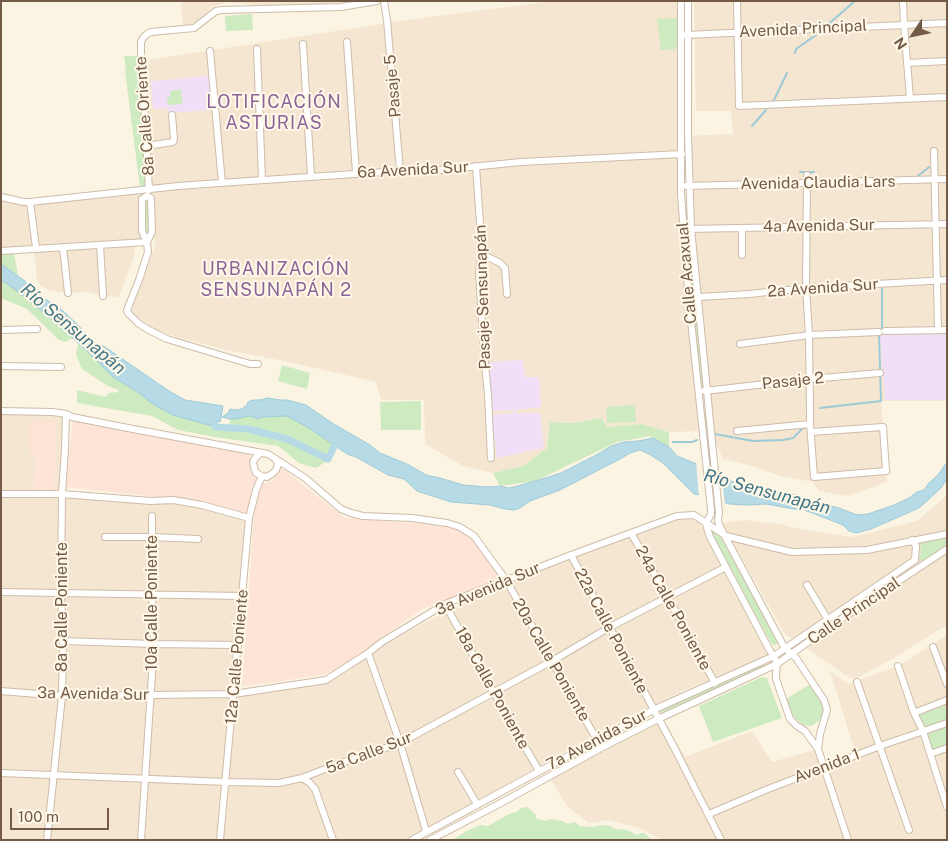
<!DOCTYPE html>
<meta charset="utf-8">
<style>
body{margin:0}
#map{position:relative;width:948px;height:841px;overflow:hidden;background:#fcf4e2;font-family:"Public Sans",sans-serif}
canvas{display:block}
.frame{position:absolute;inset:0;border:2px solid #745b48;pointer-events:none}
.north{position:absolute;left:888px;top:10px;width:50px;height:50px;-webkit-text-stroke:4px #fff8e8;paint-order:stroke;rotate:236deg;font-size:14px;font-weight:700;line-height:20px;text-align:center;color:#745b48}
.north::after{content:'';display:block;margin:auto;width:18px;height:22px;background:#745b48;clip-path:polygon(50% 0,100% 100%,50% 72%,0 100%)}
.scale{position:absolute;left:10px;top:808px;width:99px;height:22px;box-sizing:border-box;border:2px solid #745b48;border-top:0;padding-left:6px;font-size:15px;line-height:18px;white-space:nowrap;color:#745b48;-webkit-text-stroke:4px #fff8e8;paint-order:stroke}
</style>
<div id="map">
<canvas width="948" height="841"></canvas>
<div class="frame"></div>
<div class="north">N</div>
<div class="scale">100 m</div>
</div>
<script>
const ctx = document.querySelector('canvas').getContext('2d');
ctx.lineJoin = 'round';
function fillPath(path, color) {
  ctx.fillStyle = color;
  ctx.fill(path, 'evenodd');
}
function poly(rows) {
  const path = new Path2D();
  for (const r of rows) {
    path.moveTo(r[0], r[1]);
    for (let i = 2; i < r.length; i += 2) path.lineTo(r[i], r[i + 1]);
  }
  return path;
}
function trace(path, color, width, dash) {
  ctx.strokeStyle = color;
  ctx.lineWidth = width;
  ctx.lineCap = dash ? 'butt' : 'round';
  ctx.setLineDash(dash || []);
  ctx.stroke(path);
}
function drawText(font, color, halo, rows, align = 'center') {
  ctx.font = font + ' "Public Sans",sans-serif';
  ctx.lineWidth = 4;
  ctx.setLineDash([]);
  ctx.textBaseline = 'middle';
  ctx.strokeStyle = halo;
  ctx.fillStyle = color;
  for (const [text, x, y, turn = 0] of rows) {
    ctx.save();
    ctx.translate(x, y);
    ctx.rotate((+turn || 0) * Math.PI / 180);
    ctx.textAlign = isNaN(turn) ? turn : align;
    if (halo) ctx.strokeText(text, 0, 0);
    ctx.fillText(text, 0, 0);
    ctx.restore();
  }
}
fillPath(poly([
 [181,1,366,1,275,7,227,2,213,7,196,21,187,26,183,26],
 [552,1,681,1,680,154,703,431,669,432,641,424,607,427,602,418,574,423,550,422,547,448,523,466,493,473,463,466,425,444,424,400,381,400,376,382,289,362,227,350,180,338,154,329,131,312,155,247,149,190,141,61,414,19],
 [694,1,947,1,947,401,881,401,887,482,847,496,819,491,813,482,780,476,752,466,723,459,711,432,699,297,688,136,733,134,731,111,696,111],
 [142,190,142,231,147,242,136,243,134,256,119,297,103,296,87,292,68,293,48,290,41,286,37,280,34,248,1,251,1,197,24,202],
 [1,411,66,414,62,493,173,500,249,518,234,694,326,680,368,653,472,598,673,519,687,518,699,522,770,654,769,656,685,690,620,721,444,819,414,840,1,840],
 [947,495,947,625,892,659,857,678,850,678,784,633,722,523,744,520,779,524,804,530,852,537,917,521],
 [947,635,947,840,662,840,640,828,608,820,589,823,567,806,550,778,662,717,685,757,752,731,772,762,818,749,824,767,856,755,830,671,848,684,898,666]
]), '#f4e6d1');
fillPath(poly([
 [30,421,56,422,54,490,34,492,35,455,30,454],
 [73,421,248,453,251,458,250,466,252,472,255,476,265,484,273,480,280,470,283,469,345,518,447,526,458,529,473,539,497,573,498,577,490,582,458,596,431,605,416,613,366,649,358,657,335,670,325,674,277,682,242,686,254,515,195,501,65,487]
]), '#fde4d6');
fillPath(poly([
 [209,76,211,110,168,113,167,108,153,109,151,81],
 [947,334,947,400,885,400,880,335],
 [523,360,525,377,539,377,541,407,516,410,516,413,540,413,544,448,497,458,491,415,513,413,514,410,491,411,489,362]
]), '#f1dff8');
fillPath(poly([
 [252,14,253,30,226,31,225,16],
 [678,18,678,47,675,49,661,50,657,19],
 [124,56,137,56,144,119,149,188,140,188,125,71,126,70],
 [181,89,183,104,168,105,167,98,170,97,170,91],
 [146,201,149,202,149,233,147,234,145,232,145,202],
 [688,236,689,238,694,288,693,290,691,289],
 [1,253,14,253,18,275,1,264],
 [1,281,5,282,31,302,63,329,72,338,66,342,59,340,27,309,1,298],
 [695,305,696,306,703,386,702,388,700,386,693,306],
 [78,344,90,354,113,377,139,393,153,404,173,415,216,427,248,429,287,439,327,461,316,468,299,463,278,446,215,437,178,430,152,416,77,403,77,390,106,397,109,393,118,392,119,390,108,386,82,369,76,355],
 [282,365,310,373,307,389,278,381],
 [421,401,421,430,381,430,380,402],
 [635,405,636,422,607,423,606,407],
 [249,416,254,417,257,419,262,417,287,416,309,428,333,444,327,456,287,437,248,427,229,427,230,419,241,418],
 [602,418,607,427,641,424,669,432,669,447,650,436,617,442,535,481,500,486,493,473,523,466,547,448,550,422,574,423],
 [714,531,718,533,778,639,778,644,773,645,771,643,712,536,712,532],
 [947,536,947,547,924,562,918,560,921,554,920,542],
 [765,663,766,667,663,714,660,711,660,710],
 [762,677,767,678,782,718,713,742,699,706],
 [809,685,820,700,824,712,823,716,820,720,813,725,809,726,803,725,795,718,790,709,786,699],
 [947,705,947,723,923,731,916,716],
 [947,727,947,748,930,754,925,735],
 [527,807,535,814,537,819,546,821,552,819,562,821,568,824,575,822,580,826,592,827,605,825,610,826,614,829,627,830,637,835,641,833,644,833,651,839,657,839,658,840,452,840,467,831,480,825,488,826,511,813,517,812,521,808]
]), '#ceeac1');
const water = poly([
 [1,264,25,281,29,288,62,310,79,326,93,342,105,347,169,391,185,400,223,406,220,422,218,421,216,427,173,415,153,404,139,393,113,377,90,354,48,316,14,289,5,282,1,281,1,264],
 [268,398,280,400,287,400,306,405,332,423,370,445,380,453,409,465,426,475,440,478,463,485,488,487,500,486,508,488,514,487,535,481,561,473,598,454,611,446,624,442,638,441,653,438,669,447,677,456,697,464,737,484,758,487,801,496,809,501,839,508,857,515,868,514,894,505,909,498,917,492,924,490,929,483,938,475,947,462,947,479,941,488,919,508,871,529,856,533,849,531,843,525,802,509,793,509,766,504,748,505,729,504,702,494,699,495,694,494,663,463,649,454,640,450,630,453,620,459,560,490,530,501,520,508,514,510,505,509,490,505,451,502,417,491,404,479,388,475,356,457,347,454,309,428,287,416,262,417,257,419,254,417,249,416,235,419,230,419,222,417,228,413,230,409,235,410,242,409,247,405,248,402,253,400,260,400,268,398]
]);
fillPath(water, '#b7dbe6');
trace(water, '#9dcad7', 1);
fillPath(poly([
 [696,461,721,472,725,505,702,497,699,498]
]), '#fcf4e2');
trace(poly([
 [825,27,855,1],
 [795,53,796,49,816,35],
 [773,102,787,73],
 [752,126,766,110],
 [800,172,814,172],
 [918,176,929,167],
 [882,329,882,289],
 [820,408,881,401,879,334],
 [715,434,753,441,783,440,793,438,805,426],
 [673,442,692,442,697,440]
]), '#9dcad7', 2);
trace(poly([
 [216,427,248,429,287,439,328,459,339,437]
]), '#b7dbe6', 7);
const minor = poly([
 [384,1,387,20,400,171],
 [681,1,681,194,689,302,711,509,711,514,706,523,707,528,710,537,770,651,774,656,777,664,776,673,776,679,790,719,797,726,805,731,818,749,848,840],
 [688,1,688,136,691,228,719,513,718,520,719,525,783,645,785,648,796,658,824,700,827,710,820,734,818,749],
 [737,1,739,106,947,97],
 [903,1,904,25,910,98],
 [686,35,947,23],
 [347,42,356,173],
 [303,44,311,176],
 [257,49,262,180],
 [210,51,222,183],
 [907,63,947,61],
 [147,146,173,142,174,139,172,115],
 [934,151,938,330],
 [476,166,482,252,479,272,484,354,488,395,491,458],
 [807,175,806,288,809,335,810,412,810,424,814,477,886,471,883,427,811,432],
 [686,186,947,179],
 [149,190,141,51,141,42,143,38,147,34,151,32,194,28,216,11,222,10,341,7,377,1],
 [147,196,142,199,142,231,147,242,148,252,139,280,127,310,128,313,138,323,147,329,167,339,250,364,258,364],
 [1,197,24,202,30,202,178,186,234,182,400,171,440,170,521,162,682,154],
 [30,202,36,248],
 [742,228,742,255],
 [688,229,947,224],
 [100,245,103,296],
 [63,247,68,293],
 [1,251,147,242,152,232,151,198,147,196],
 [482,256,488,257,500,263,505,268,507,294],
 [697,295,699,297,749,294,806,288,947,280],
 [1,330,37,329],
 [885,331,947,330],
 [740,344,809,335,879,332],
 [1,366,61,367],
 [704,391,810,379,880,373],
 [1,411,53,412,66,414,72,417,133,429,268,454,305,478,341,509,351,513,363,516,412,518,447,523,460,527,474,536,506,580,597,740],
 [737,431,810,424],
 [261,453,256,457,253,462,254,467,256,473,262,476,267,477,272,474,276,470,278,465,276,459],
 [1,494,62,494,151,501,173,500,202,505,249,518],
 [631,533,671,603,715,683],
 [105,537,152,537,198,539],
 [912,540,916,546,915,560],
 [571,555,676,751,721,840],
 [807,585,828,620],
 [1,592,243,596],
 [445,604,494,693,539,771],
 [63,641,154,644,238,645],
 [933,647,947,684],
 [368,653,400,743,426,831],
 [898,666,914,713,923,731,947,807],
 [857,682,909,830],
 [1,691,62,696,234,694,326,680,368,653,382,642,445,604,571,555,677,516,694,515,726,536,792,552,867,550,947,534],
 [914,713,947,700],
 [930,754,947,748],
 [458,772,477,804],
 [1,773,226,782,279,783,302,778,335,765,400,743,552,661,610,627,726,567],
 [302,778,310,783,315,789,333,840],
 [709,814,768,789,880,746,947,723],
 [47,840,62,696,63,641,61,593,62,494,65,449,66,414],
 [141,840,154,644,152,595,152,516],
 [220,840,249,518,256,490,262,476],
 [412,840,653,710,774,656,915,560],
 [430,840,499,804,601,748,658,719,777,664,832,625,947,549]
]);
trace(minor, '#cdbca9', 8);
trace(minor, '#fff', 6);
drawText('16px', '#745b48', '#fff8e8', [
 ["Avenida Principal",803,29,-3],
 ["Pasaje 5",393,86,-95],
 ["8a Calle Oriente",145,116,-94],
 ["6a Avenida Sur",413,170,-3],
 ["Avenida Claudia Lars",818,183,-1],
 ["4a Avenida Sur",819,226,-1],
 ["Calle Acaxual",687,273,-95],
 ["2a Avenida Sur",823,288,-4],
 ["Pasaje Sensunapán",483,297,-92],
 ["Pasaje 2",793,381,-6],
 ["3a Avenida Sur",488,589,-23],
 ["10a Calle Poniente",152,603,-90],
 ["8a Calle Poniente",62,607,-90],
 ["24a Calle Poniente",673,608,61],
 ["Calle Principal",854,611,-34],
 ["22a Calle Poniente",611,631,62],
 ["12a Calle Poniente",237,657,-85],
 ["20a Calle Poniente",551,660,60],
 ["18a Calle Poniente",492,688,61],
 ["3a Avenida Sur",93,694,1],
 ["7a Avenida Sur",597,740,-28],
 ["5a Calle Sur",369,753,-21],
 ["Avenida 1",827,766,-21]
]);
ctx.letterSpacing = '1px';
drawText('18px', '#8a6497', '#fff8e8', [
 ["LOTIFICACIÓN",274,102],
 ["ASTURIAS",274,123],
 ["URBANIZACIÓN",276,269],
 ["SENSUNAPÁN 2",276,290]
]);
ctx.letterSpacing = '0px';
drawText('italic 18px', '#427788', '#fff8e8', [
 ["Río Sensunapán",73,329,40],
 ["Río Sensunapán",767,492,15]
]);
</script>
